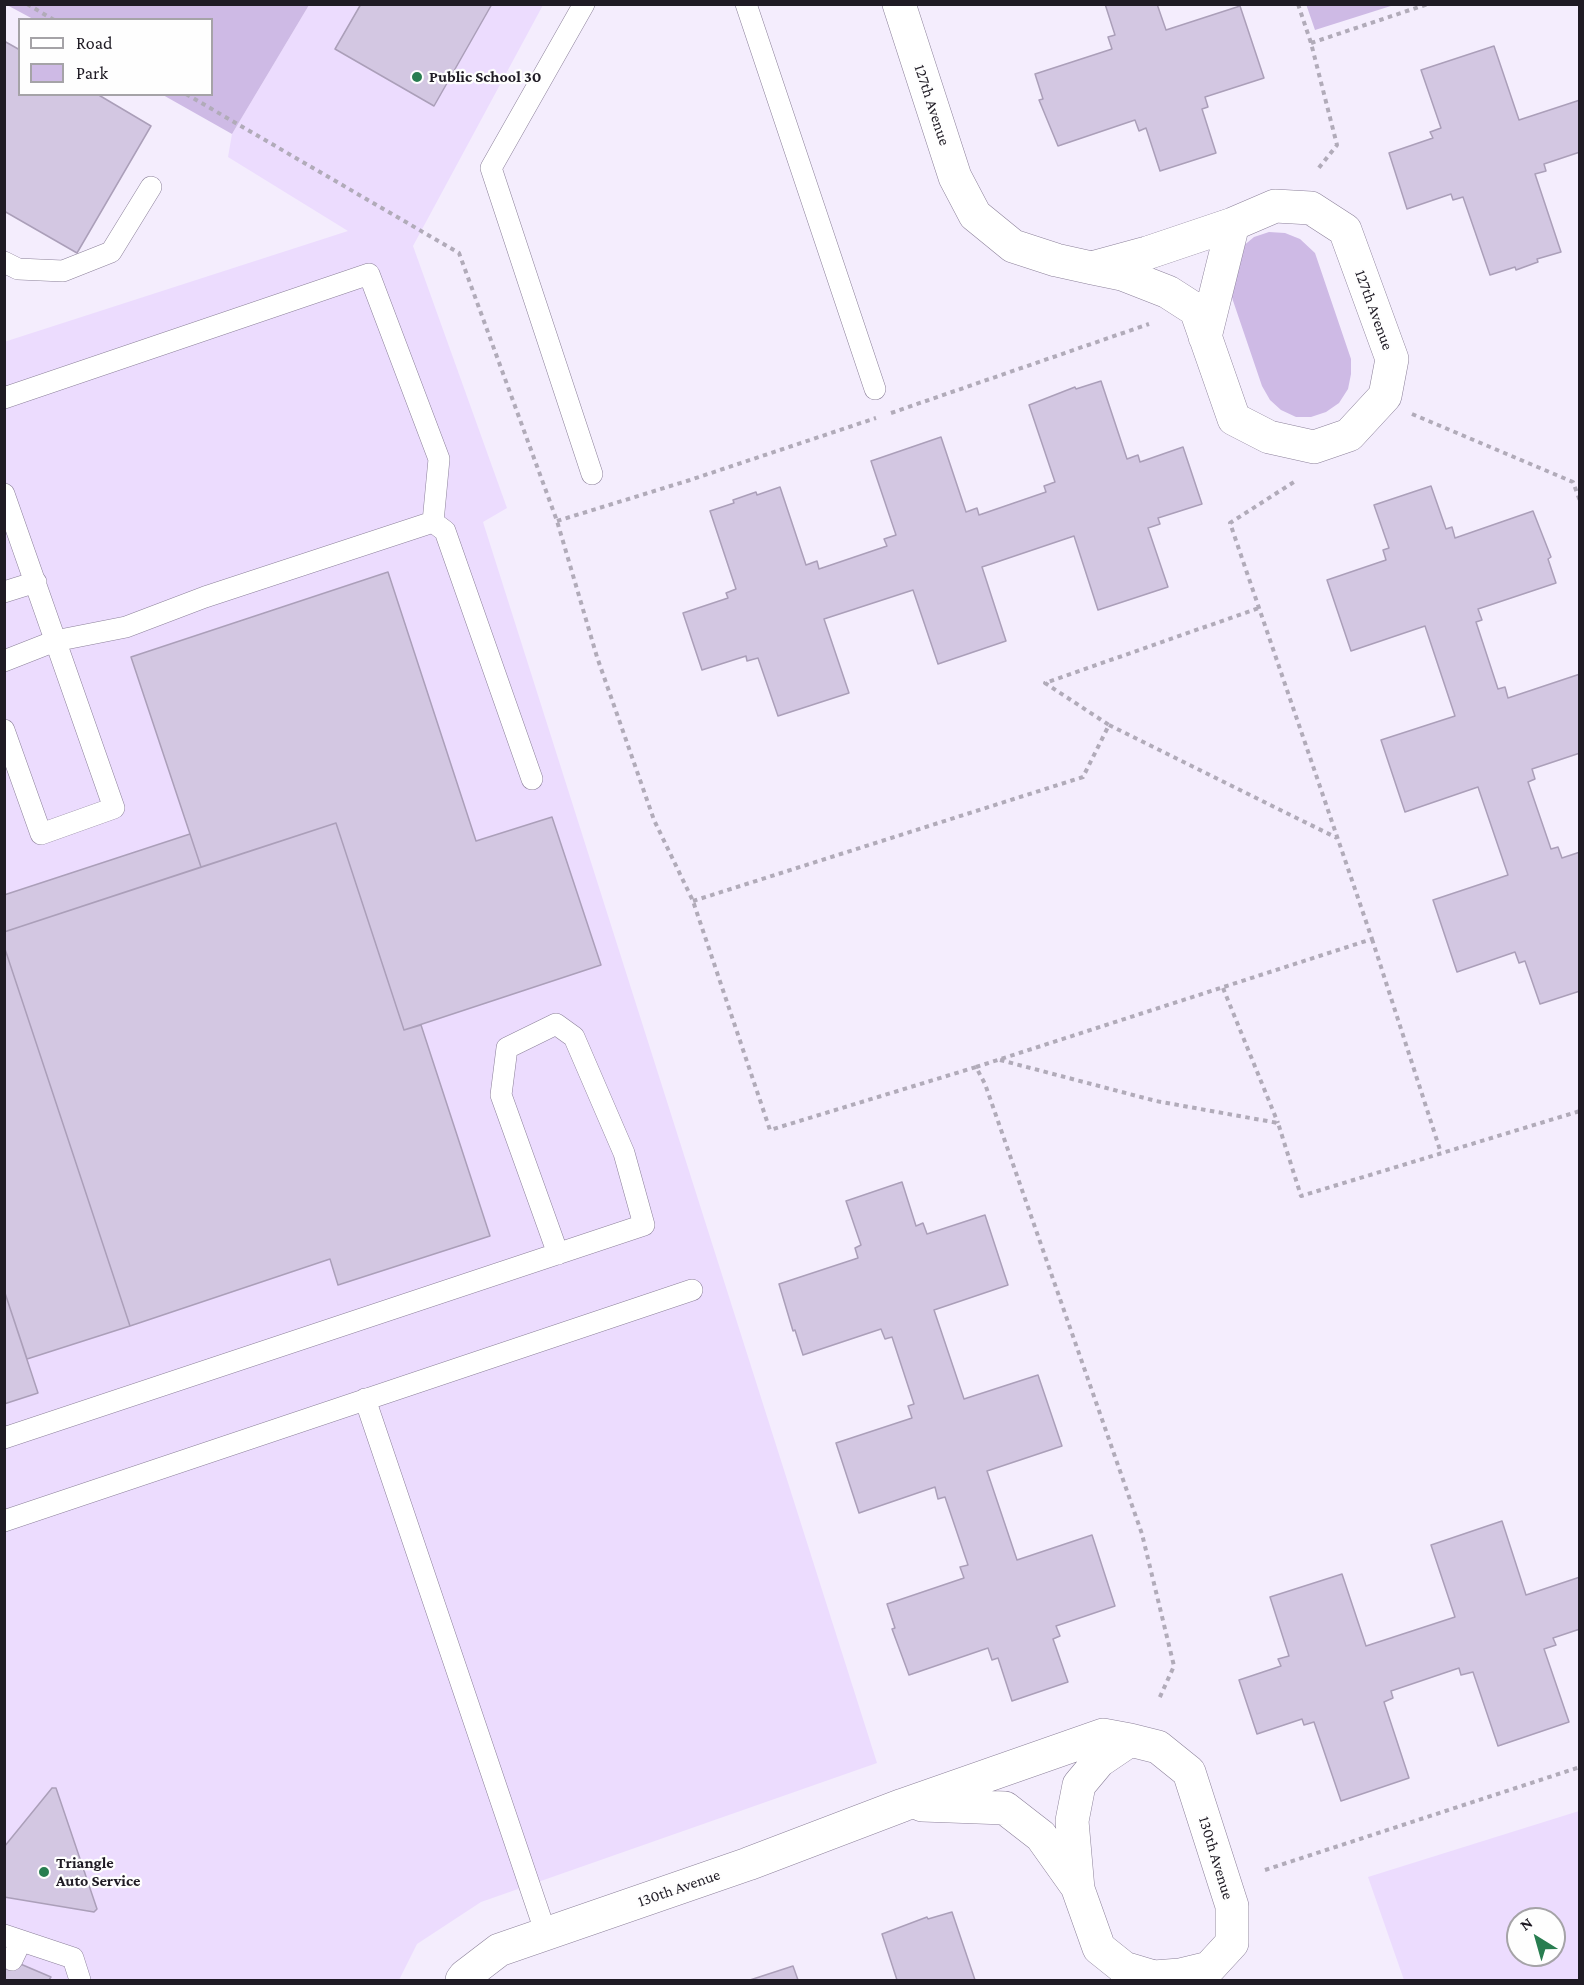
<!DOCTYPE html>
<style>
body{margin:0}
#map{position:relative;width:1584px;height:1985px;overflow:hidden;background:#f4edfd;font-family:"Crimson Pro",serif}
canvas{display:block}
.frame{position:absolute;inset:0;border:6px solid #1f1b24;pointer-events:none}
.legend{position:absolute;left:18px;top:18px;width:195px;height:78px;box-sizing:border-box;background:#fefefe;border:2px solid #a5a3a7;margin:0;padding:8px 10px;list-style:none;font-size:18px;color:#1f1b24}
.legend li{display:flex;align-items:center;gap:12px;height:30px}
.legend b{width:30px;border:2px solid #a5a3a7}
.north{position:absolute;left:1506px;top:1907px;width:60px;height:60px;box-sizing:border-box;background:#fefefe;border:2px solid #a5a3a7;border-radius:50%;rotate:323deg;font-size:16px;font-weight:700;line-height:24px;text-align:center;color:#1f1b24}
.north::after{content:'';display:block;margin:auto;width:21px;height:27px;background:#287d50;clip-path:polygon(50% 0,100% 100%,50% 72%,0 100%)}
</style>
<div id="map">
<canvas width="1584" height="1985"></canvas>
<div class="frame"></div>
<ul class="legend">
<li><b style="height:8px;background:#fff"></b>Road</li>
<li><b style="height:16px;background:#cebae5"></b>Park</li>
</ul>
<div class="north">N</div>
</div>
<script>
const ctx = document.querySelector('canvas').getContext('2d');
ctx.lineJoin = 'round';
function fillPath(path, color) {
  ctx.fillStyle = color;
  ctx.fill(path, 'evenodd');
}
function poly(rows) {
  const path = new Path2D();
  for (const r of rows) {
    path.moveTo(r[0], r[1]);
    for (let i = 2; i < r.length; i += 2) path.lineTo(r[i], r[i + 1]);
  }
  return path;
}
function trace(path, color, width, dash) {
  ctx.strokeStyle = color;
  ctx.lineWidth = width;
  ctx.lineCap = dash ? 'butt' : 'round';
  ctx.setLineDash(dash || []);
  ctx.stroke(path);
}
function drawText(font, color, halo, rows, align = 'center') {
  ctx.font = font + ' "Crimson Pro",serif';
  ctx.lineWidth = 4.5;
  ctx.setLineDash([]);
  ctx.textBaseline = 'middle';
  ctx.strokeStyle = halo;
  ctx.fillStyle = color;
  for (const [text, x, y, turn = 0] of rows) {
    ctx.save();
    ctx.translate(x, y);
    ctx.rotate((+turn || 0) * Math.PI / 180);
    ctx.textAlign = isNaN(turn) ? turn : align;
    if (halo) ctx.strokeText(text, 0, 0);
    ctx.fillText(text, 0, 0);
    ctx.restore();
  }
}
fillPath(poly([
 [309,5,543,5,413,246,507,508,483,522,877,1763,481,1902,417,1944,399,1980,5,1980,4,342,348,231,228,157,232,134],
 [1579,1811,1579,1980,1404,1980,1368,1877],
 [1518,1919,1554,1919,1554,1955,1518,1955]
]), '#ecdcfe');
fillPath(poly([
 [1306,4,1394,4,1394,5,1315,30],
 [7,5,309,5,232,134,163,95,212,94,212,20,33,19],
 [1269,232,1285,233,1300,239,1315,253,1351,359,1351,374,1348,389,1339,403,1326,412,1311,417,1296,417,1281,410,1270,400,1262,386,1228,286,1242,247,1254,237]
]), '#cebae5');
const building = poly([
 [361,4,492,4,434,106,335,49,361,4],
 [1105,4,1157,4,1166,30,1240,6,1264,78,1205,97,1208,107,1202,109,1216,153,1160,171,1146,128,1139,131,1135,120,1058,146,1039,100,1043,99,1035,74,1112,49,1108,37,1115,35,1105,4],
 [4,41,20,50,20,94,97,94,151,126,77,253,4,211,4,41],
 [1494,46,1519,120,1580,100,1580,152,1544,164,1546,171,1535,174,1561,252,1537,259,1538,262,1516,270,1515,267,1490,275,1463,197,1453,200,1451,194,1407,209,1389,153,1433,138,1430,132,1441,128,1421,70,1494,46],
 [1101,381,1127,459,1138,455,1140,462,1183,447,1202,504,1158,518,1160,524,1148,528,1168,587,1098,610,1074,536,982,567,1006,641,938,664,913,590,824,619,849,693,778,716,758,658,747,661,746,656,702,670,683,613,728,598,726,593,736,589,710,511,734,503,733,500,756,492,757,495,780,487,806,565,817,561,819,569,887,546,884,539,896,535,871,461,941,437,966,512,977,508,979,515,1046,492,1044,486,1055,482,1029,405,1075,387,1076,389,1101,381],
 [1431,486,1446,529,1452,527,1455,538,1533,511,1551,557,1548,559,1556,583,1478,609,1482,620,1476,622,1498,689,1505,687,1508,698,1580,674,1580,753,1532,769,1535,779,1528,782,1551,849,1558,847,1562,858,1580,852,1580,991,1540,1004,1525,961,1519,963,1515,952,1457,972,1433,900,1508,875,1478,787,1405,812,1381,740,1455,716,1425,626,1351,651,1327,580,1386,560,1383,550,1389,548,1374,505,1431,486],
 [388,572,476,841,552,817,601,965,404,1030,336,823,201,867,131,657,388,572],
 [336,823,404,1030,421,1025,490,1236,338,1285,330,1259,130,1326,4,946,4,932,336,823],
 [190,834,201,867,4,932,4,895,190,834],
 [4,946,130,1326,27,1359,4,1290,4,946],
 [902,1182,916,1226,923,1223,927,1234,985,1215,1008,1285,934,1310,964,1399,1038,1375,1062,1446,987,1471,1017,1560,1092,1535,1115,1606,1056,1626,1060,1636,1053,1639,1068,1682,1012,1701,998,1658,992,1660,988,1648,909,1675,892,1629,895,1628,887,1604,964,1578,960,1567,968,1565,945,1497,938,1499,935,1487,859,1513,836,1443,912,1418,908,1406,914,1404,892,1337,885,1339,881,1329,803,1355,795,1330,793,1331,779,1284,858,1258,855,1248,861,1245,846,1201,902,1182],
 [4,1290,38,1393,4,1404,4,1290],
 [1502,1521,1526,1595,1580,1577,1580,1629,1553,1638,1556,1645,1544,1649,1569,1722,1498,1746,1473,1672,1461,1675,1459,1668,1391,1691,1393,1698,1384,1702,1409,1778,1341,1801,1314,1722,1304,1725,1302,1719,1257,1734,1239,1680,1281,1666,1278,1659,1289,1656,1270,1597,1342,1574,1366,1646,1455,1617,1431,1545,1502,1521],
 [52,1788,56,1788,97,1909,94,1912,4,1897,4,1847,52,1788],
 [952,1912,975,1980,897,1980,882,1934,927,1917,928,1919,952,1912],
 [4,1957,51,1977,49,1980,4,1980,4,1957],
 [793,1966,798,1980,750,1980,793,1966]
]);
fillPath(building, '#d3c7e2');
trace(building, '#ab9fb9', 1.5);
const service = poly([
 [584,4,491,168,592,474],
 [746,4,875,389],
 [4,262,18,269,63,271,111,252,151,187],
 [4,398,369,274,439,459,433,522],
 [4,494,114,808,41,834,4,730],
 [4,592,36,582],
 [4,661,55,641,126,627,205,597,433,522,445,531,532,779],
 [365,1399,546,1934],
 [4,1438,644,1225,624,1153,574,1037,556,1024,507,1048,501,1095,558,1254],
 [4,1521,692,1290],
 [4,1935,73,1958,80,1980],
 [12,1960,21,1941]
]);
const minor = poly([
 [899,4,955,177,975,215,1013,246,1056,260,1092,268,1122,274,1168,292,1196,310,1234,419,1269,437,1314,447,1349,435,1385,396,1392,359,1345,230,1311,208,1275,206,1233,224,1147,253,1092,268],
 [1205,337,1233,224],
 [922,1805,1005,1808,1041,1836,1078,1888],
 [462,1980,465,1976,499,1950,748,1864,903,1805,1103,1735,1130,1740,1158,1747,1189,1772,1232,1906,1232,1943,1209,1968,1180,1975,1154,1977,1124,1968,1099,1948,1078,1889,1072,1821,1079,1785,1099,1761,1130,1740]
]);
trace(service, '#8c819a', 22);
trace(minor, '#8c819a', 34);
trace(poly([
 [27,4,54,20],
 [1298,4,1311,43,1337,145,1318,169],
 [1311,43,1428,4],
 [186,94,459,253,557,521,597,657,654,820,693,901,770,1130,976,1067,985,1084,1142,1534,1174,1666,1159,1699],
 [891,413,1149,324],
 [1412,414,1573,482,1580,501],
 [557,521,690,480,876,418],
 [1109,725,1337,838],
 [693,901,1083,777,1109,725,1045,683,1259,608],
 [1372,939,1441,1153],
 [1223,988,1278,1123],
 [1000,1060,1156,1101,1278,1123,1301,1196,1580,1111],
 [976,1067,1372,939,1230,523,1297,480],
 [1265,1870,1580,1767]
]), '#b1abb9', 4, [4.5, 4.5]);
trace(service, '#fff', 21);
trace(minor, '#fff', 33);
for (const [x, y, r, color] of [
 [417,77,6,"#287d50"],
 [44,1872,6,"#287d50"]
]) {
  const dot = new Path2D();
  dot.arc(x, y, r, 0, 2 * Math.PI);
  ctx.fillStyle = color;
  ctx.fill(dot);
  trace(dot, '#fefefe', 2);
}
drawText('bold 16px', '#1f1b24', '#fefefe', [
 ["Public School 30",429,77],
 ["Triangle",56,1863],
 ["Auto Service",56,1881]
], 'left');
drawText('16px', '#1f1b24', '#fefefe', [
 ["127th Avenue",932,105,72],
 ["127th Avenue",1374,310,70],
 ["130th Avenue",1216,1858,73],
 ["130th Avenue",679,1888,-19]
]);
</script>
